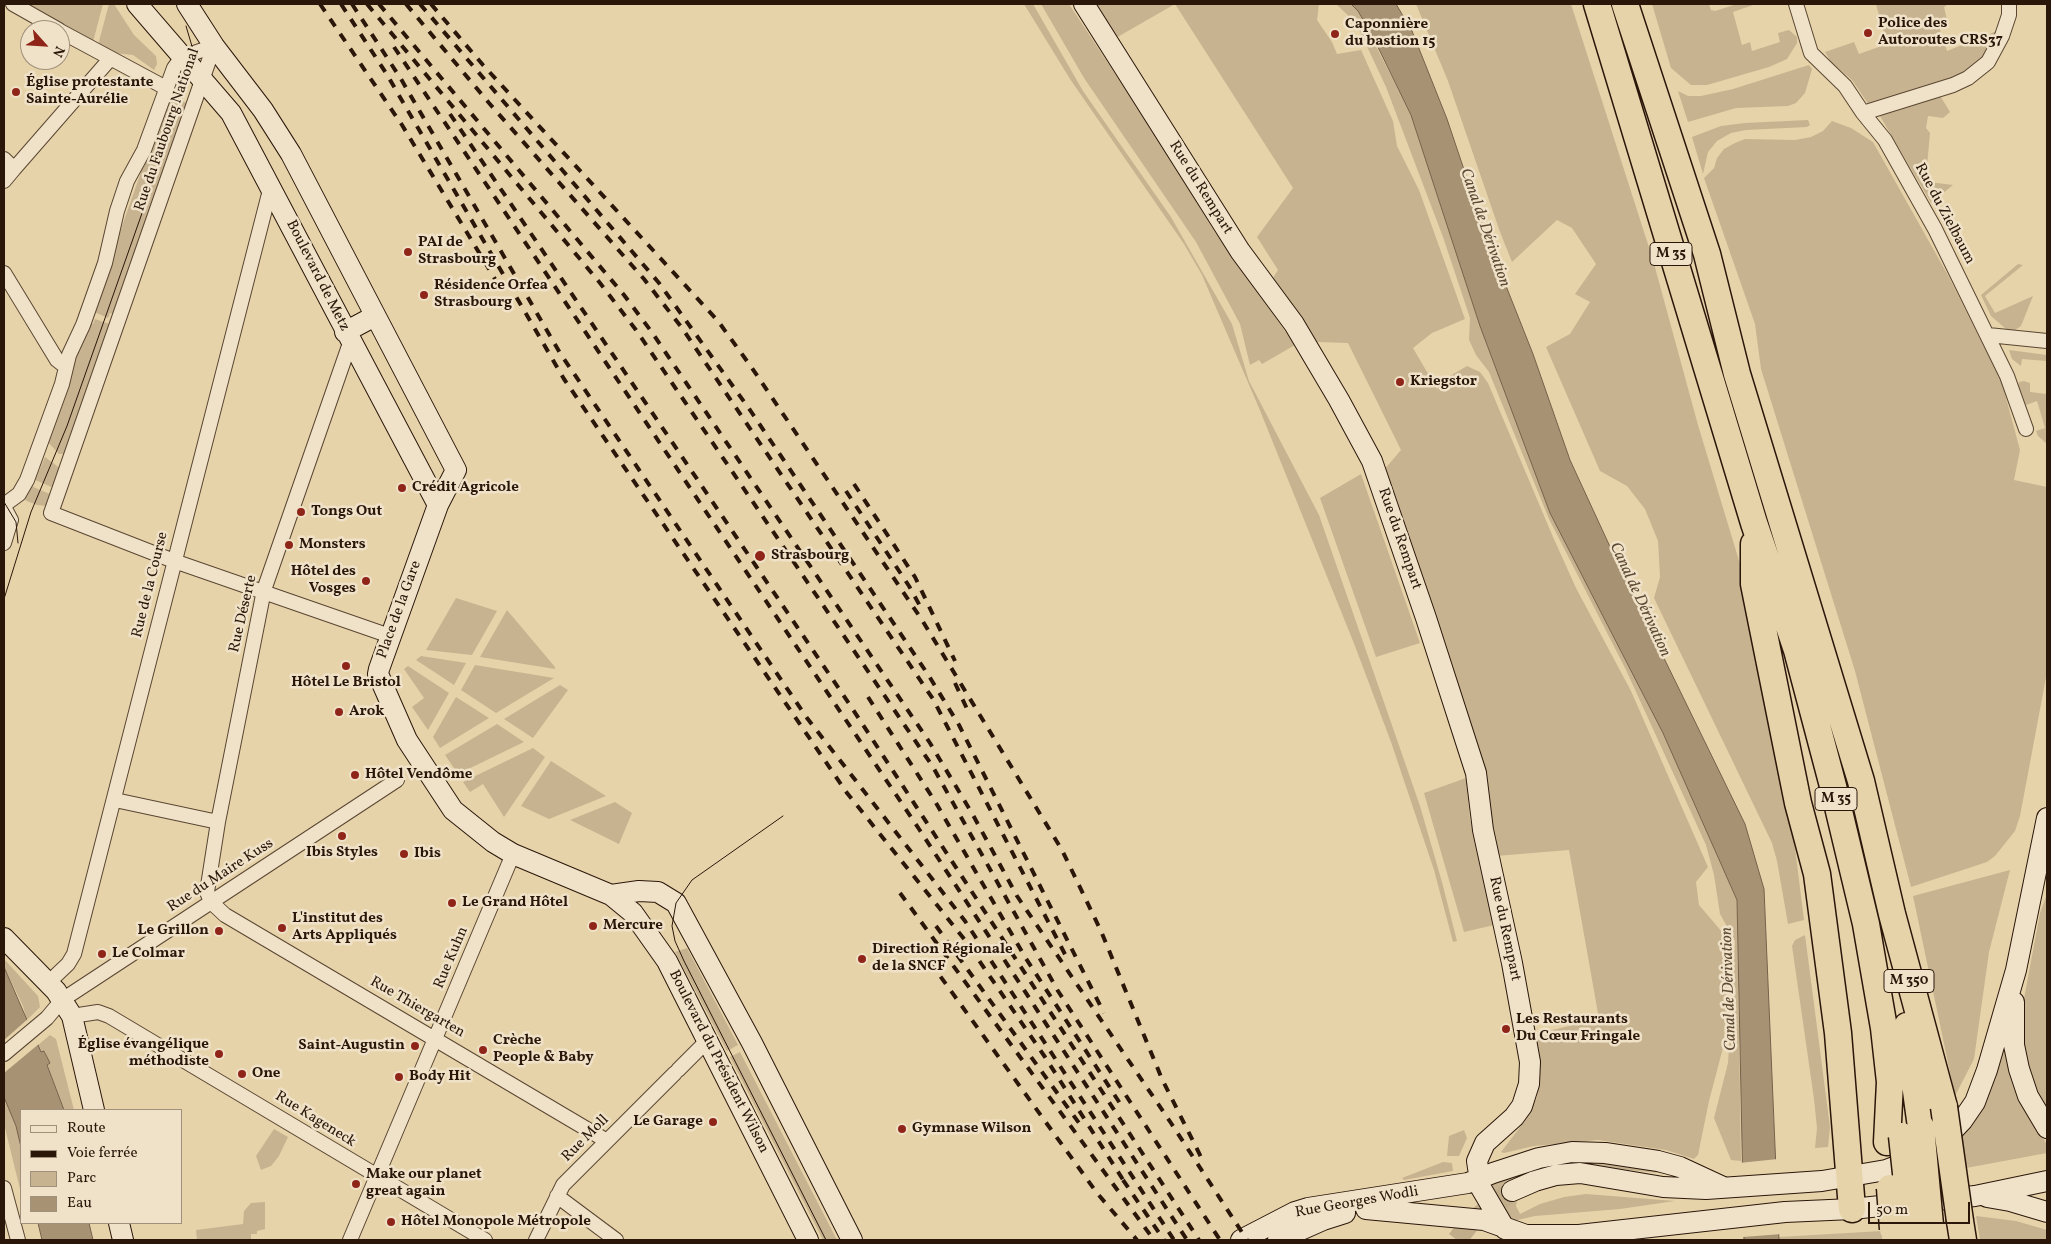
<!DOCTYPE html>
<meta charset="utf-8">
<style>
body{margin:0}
#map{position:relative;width:2051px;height:1244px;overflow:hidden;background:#e7d3aa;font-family:Vollkorn,serif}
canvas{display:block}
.frame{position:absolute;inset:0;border:5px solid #2b170a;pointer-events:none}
.legend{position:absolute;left:20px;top:1109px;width:162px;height:115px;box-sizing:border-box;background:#efe2c8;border:1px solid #a1917c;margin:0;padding:6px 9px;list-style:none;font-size:15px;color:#2b170a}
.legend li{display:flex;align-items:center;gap:10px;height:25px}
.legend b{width:25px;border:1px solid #a1917c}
.north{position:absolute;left:20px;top:20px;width:50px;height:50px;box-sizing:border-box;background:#efe2c8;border:1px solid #a1917c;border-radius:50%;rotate:116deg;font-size:14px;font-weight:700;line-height:20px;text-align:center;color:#2b170a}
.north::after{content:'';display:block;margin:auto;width:18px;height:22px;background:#8f2418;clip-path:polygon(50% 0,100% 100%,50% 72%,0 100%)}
.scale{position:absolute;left:1868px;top:1202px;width:102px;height:22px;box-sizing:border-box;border:2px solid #2b170a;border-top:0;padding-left:6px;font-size:15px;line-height:18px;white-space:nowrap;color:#2b170a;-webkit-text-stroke:4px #efe2c8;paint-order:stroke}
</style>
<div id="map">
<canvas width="2051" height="1244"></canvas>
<div class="frame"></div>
<ul class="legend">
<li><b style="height:6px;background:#efe2c8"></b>Route</li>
<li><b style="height:6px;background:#2b170a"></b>Voie ferrée</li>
<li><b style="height:14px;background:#c7b38f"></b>Parc</li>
<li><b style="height:14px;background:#a79374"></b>Eau</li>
</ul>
<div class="north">N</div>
<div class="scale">50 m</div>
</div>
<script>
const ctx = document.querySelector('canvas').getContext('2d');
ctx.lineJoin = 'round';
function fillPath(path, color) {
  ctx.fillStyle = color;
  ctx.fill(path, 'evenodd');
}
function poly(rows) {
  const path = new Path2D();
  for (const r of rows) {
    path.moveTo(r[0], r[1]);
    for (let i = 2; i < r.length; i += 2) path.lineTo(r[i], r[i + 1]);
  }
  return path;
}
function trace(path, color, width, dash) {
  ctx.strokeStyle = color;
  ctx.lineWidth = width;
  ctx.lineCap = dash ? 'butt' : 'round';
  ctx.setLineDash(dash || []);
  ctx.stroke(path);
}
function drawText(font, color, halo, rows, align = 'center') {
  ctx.font = font + ' Vollkorn,serif';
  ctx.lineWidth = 5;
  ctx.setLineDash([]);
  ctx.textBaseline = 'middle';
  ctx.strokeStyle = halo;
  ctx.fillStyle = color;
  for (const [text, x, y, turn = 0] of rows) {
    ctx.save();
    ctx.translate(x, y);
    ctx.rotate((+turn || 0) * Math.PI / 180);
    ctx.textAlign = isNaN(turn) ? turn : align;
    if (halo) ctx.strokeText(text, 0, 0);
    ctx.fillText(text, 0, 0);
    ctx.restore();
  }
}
fillPath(poly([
 [26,4,103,4,93,42],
 [109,4,114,4,134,35,156,56,157,64,154,70,133,55,113,53,98,45],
 [1024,4,1033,4,1083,91,1171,217,1232,324,1249,381,1319,515,1420,806,1442,882,1457,941,1453,942,1434,870,1391,742,1355,646,1259,408,1202,275,1184,244,1070,79],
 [1041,4,1069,4,1156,136,1214,231,1295,345,1262,364,1259,360,1250,365,1240,324,1196,242,1084,78],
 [1092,4,1319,4,1317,20,1332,42,1337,54,1361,50,1393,121,1397,146,1419,190,1465,319,1432,333,1413,348,1437,389,1448,377,1467,366,1480,372,1488,383,1553,537,1576,588,1631,691,1708,867,1696,882,1699,905,1729,940,1724,1044,1709,1101,1698,1155,1694,1159,1666,1150,1598,1140,1534,1146,1504,1153,1501,1152,1524,1122,1537,1097,1538,1083,1531,1035,1599,1019,1569,850,1496,856,1383,471,1401,450,1348,343,1317,342,1273,278,1278,270,1257,237,1293,188,1175,4,1114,39],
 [1336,4,1351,4,1358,11,1411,115,1480,326,1550,513,1663,733,1737,900,1741,1161,1731,1160,1714,1118,1728,1063,1735,941,1720,914,1714,875,1706,845,1626,670,1549,519,1489,372,1476,355,1469,340,1470,318,1443,237,1386,87,1356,23],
 [1416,4,1571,4,1653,260,1698,425,1740,564,1770,684,1788,792,1804,920,1788,924,1777,861,1772,843,1654,598,1660,577,1658,541,1645,509,1627,486,1600,471,1546,347,1570,334,1590,302,1575,294,1596,264,1572,228,1557,220,1512,262,1500,232,1448,81],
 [1652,4,1709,4,1711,10,1715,11,1737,4,1756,4,1733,12,1742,45,1750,42,1752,51,1780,42,1778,33,1789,30,1797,37,1797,43,1787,59,1769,67,1707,85,1691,85,1671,68],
 [1876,4,1945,4,1946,6,1944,7,1947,20,1938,24,1947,51,1999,30,1985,58,1964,74,1871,108,1852,80,1831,62,1825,52,1854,42,1859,54,1887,44],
 [1809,65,1812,69,1805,93,1796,103,1788,106,1736,108,1688,122,1678,91,1688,96,1701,96,1733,89],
 [169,93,190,105,116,315,110,313,108,318,92,311],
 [1939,94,1950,112,1943,118,1928,116,1926,128,1930,133,1927,166,1922,169,1921,181,1953,185,1931,203,1880,116,1881,112],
 [1808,120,1810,125,1807,127,1746,130,1731,133,1717,141,1708,152,1703,174,1692,137,1721,126,1745,123],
 [1832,121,1851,128,1873,142,1949,277,2002,383,2020,450,2014,480,2047,487,2047,672,2020,816,2015,831,1995,856,1987,862,1911,887,1855,671,1761,369,1755,324,1704,178,1714,168,1717,158,1724,149,1735,143,1745,139,1795,140,1811,137,1823,131],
 [2018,264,2023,265,1985,296,1995,313,2033,296,2021,326,2015,330,2006,329,1991,316,1981,295],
 [95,319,112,325,67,454,59,454,46,440,88,322,93,324],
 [2009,350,2047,355,2047,361,2022,359,2021,366,2012,359],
 [2024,381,2030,383,2030,392,2047,394,2047,444,2038,436,2036,431,2045,428,2037,401,2026,405,2019,386,2019,382],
 [45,457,61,469,54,488,35,480],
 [1361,474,1420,643,1376,657,1320,498],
 [29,485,52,495,46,506,37,505,22,499],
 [456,598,497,611,472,655,426,650],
 [507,610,555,667,555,669,480,657],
 [421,656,466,663,454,685,416,660],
 [475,665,554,678,496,713,461,690],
 [408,666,449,693,428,730,412,707,424,698,404,669],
 [560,685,568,690,533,738,504,719],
 [456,697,489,718,440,748,433,737],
 [497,724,524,742,458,774,445,755],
 [533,748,545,757,504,817,483,784,470,792,463,782],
 [551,761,606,796,549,819,521,806],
 [1466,778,1470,819,1494,925,1464,932,1424,793],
 [615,802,632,813,619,844,570,820],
 [2010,870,1989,952,1974,1059,1955,1096,1913,896],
 [2047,894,2047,1115,2039,1101,2023,1056,2023,1004,2040,913],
 [1805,935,1830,1127,1828,1147,1815,1148,1817,1128,1814,1099,1792,946,1795,940],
 [687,948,738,1045,727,1051,675,952],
 [4,959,38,996,40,1007,27,1020,23,1006,4,967],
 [50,1035,56,1039,74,1110,64,1110,47,1064,50,1063,45,1051,41,1052,38,1045],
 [2003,1043,2035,1124,2047,1145,2047,1153,1966,1168,1961,1134],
 [740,1052,837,1240,823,1240,730,1057],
 [4,1097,16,1126,21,1147,21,1193,4,1124],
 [274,1129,288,1137,279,1156,271,1166,261,1170,256,1156],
 [1464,1130,1467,1138,1459,1156,1447,1156,1449,1136],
 [1565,1160,1613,1161,1680,1175,1586,1166,1543,1169,1526,1174,1506,1185,1518,1196,1516,1206,1520,1214,1540,1204,1564,1197,1586,1194,1675,1201,1620,1209,1535,1216,1509,1222,1491,1189,1494,1183,1527,1168],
 [1443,1162,1452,1163,1453,1171,1404,1180,1402,1178],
 [265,1202,265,1229,257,1231,257,1234,251,1234,251,1240,197,1240,196,1230,243,1224,244,1211,251,1203],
 [1976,1216,2016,1221,2047,1230,2047,1240,1980,1240],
 [1882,1231,1882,1240,1779,1240,1779,1237]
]), '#c7b38f');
const water = poly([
 [1351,4,1396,4,1412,31,1447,119,1487,238,1533,354,1570,460,1618,564,1745,824,1764,889,1779,1240,1744,1240,1737,900,1663,733,1550,513,1480,326,1411,115,1373,37,1358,11,1351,4],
 [4,967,41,1052,44,1051,50,1063,47,1065,64,1110,21,1110,21,1147,16,1126,4,1097,4,967],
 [38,1223,89,1223,93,1240,42,1240,38,1223]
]);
fillPath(water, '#a79374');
trace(water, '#75614a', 1);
fillPath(poly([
 [29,1018,40,1043,4,1073,4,1040],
 [1778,1159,1782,1234,1743,1237,1739,1163]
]), '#e7d3aa');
trace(poly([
 [1457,1240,1470,1223,1512,1191]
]), '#c1ad8a', 20, [20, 10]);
const street = poly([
 [13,4,59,30],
 [1796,4,1811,53,1845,86,1863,113,1885,140,1935,229,2007,376,2026,429],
 [60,31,166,88],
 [214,46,51,513,174,561,390,636],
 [1863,113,1953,85,1968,78,1988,62,2002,36,2009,15,2009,4],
 [4,159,14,169,4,181],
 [14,169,110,59],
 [4,273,57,360,66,367],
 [1988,335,2047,341],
 [350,343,264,590,218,822,207,892,211,902,225,915,607,1141],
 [4,505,19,494,27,480,62,384,69,355,83,325,105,263,117,211,127,181,144,150,174,68,182,57,214,46],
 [4,507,11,520,4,543],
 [115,800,218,822],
 [48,983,68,964,74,954,271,186],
 [72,1016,98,1012,109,1016,485,1240],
 [4,1054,47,1018,62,1000,397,780],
 [678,1070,707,1041],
 [4,1188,18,1240],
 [557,1196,616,1240],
 [350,1240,513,854],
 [536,1240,563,1185,675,1073]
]);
const secondary = poly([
 [137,4,231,113,438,505],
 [187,4,214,46,263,110,291,154,456,470,438,505,379,669,378,674,407,740,453,810,493,842,513,854,611,895,639,891,658,892,676,903,752,1043,852,1240],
 [1084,4,1240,251,1294,324,1339,400,1372,461,1426,618,1476,773,1483,830,1512,963,1530,1062,1529,1084,1522,1106,1514,1117,1485,1143,1477,1161,1481,1188,1505,1229],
 [345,332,375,316],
 [611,895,633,913,667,961,808,1240],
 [4,938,56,991,72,1016,94,1110],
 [2014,1002,2014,1045,2019,1069,2028,1096,2047,1128],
 [1512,1191,1535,1181,1556,1175,1580,1173,1663,1187,1706,1189,1822,1181,1886,1170,1915,1159,1946,1138,1962,1121,1975,1102,1987,1070,2016,970,2047,818],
 [1987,1197,2010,1201,2047,1212],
 [1366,1209,1484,1220,1526,1235,1579,1235,1785,1212,1852,1209,1975,1196,2047,1181],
 [119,1223,123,1240],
 [1241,1240,1295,1212,1308,1208,1468,1183,1493,1173,1539,1158,1572,1152,1605,1153,1658,1161,1680,1167,1721,1186],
 [1278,1240,1323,1220,1345,1213]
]);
const highway = poly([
 [1597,4,1754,523,1797,650,1833,786,1866,924,1884,1028,1890,1082,1887,1142],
 [1625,4,1707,254,1737,374,1861,781,1892,914,1944,1107],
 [1754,544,1754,584,1798,803,1817,874,1838,1033,1852,1209],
 [1907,1026,1921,1127],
 [1960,1221,1963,1240]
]);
trace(street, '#5a4632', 16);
trace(secondary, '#2b170a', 22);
trace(highway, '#2b170a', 29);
trace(street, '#efe2c8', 14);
trace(secondary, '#efe2c8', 20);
trace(highway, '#e7d3aa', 26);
trace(poly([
 [4,502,16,522,18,543],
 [4,599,31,512,67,426,190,77,194,53,186,26],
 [783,816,692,880,676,903,672,926,675,941,684,961,826,1240]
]), '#2b170a', 1);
trace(poly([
 [320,4,402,125,495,279],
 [341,4,386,73,564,379,847,793,965,940,1045,1057,1127,1186],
 [352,4,401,79,560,353,807,718,965,921,1174,1240],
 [367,4,600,283,636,330,933,767,1058,991,1220,1240],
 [379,4,624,295,651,331,930,743,973,815,1017,896,1171,1123,1247,1240],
 [406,4,489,103,644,279,682,328,933,699,1069,962],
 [420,4,659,283,750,410,929,676,959,725,1104,1013],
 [431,4,483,65,718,321,752,368,922,620,1062,850,1101,931,1162,1079,1203,1161],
 [394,47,919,829,1187,1240],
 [450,114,850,705,1199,1240],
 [854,484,915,577,955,661],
 [846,491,909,586,920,606],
 [955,683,968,711],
 [868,697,936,803,1025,957,1123,1108],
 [900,893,1154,1240],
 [936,926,1079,1123],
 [930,962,1097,1193,1137,1240],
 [1123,1180,1164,1240]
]), '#2b170a', 4, [9, 9]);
const highwayBridge = poly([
 [1944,1107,1960,1221],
 [1921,1127,1930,1225],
 [1902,1136,1912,1229],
 [1890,1188,1893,1229]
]);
trace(highwayBridge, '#2b170a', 29, []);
trace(highwayBridge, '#e7d3aa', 26);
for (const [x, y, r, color] of [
 [1868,33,5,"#8f2418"],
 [1335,34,5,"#8f2418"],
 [16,92,5,"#8f2418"],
 [408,252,5,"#8f2418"],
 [424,295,5,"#8f2418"],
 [1400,382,5,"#8f2418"],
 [402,488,5,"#8f2418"],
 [301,512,5,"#8f2418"],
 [289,545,5,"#8f2418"],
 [760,556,6,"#8f2418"],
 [366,581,5,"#8f2418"],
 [346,666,5,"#8f2418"],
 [339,712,5,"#8f2418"],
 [355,775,5,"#8f2418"],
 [342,836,5,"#8f2418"],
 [404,854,5,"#8f2418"],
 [452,903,5,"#8f2418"],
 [593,926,5,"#8f2418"],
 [282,928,5,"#8f2418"],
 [219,931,5,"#8f2418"],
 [102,954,5,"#8f2418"],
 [862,959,5,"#8f2418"],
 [1506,1029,5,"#8f2418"],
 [415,1046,5,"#8f2418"],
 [483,1050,5,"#8f2418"],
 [219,1054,5,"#8f2418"],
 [242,1074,5,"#8f2418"],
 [399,1077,5,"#8f2418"],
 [713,1122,5,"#8f2418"],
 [902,1129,5,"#8f2418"],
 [356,1184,5,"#8f2418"],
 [391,1222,5,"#8f2418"]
]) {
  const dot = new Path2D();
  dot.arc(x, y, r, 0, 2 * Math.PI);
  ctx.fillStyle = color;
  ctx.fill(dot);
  trace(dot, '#efe2c8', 2);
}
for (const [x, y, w] of [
 [1671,254,42],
 [1836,799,42],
 [1909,981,50]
]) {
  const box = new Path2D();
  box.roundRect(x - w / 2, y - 11.5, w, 23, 4);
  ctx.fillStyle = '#efe2c8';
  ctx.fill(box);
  trace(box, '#2b170a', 1);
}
drawText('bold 14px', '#2b170a', null, [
 ["M 35",1671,254],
 ["M 35",1836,799],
 ["M 350",1909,981]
]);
drawText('bold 15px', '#2b170a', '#efe2c8', [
 ["Police des",1878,24],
 ["Autoroutes CRS37",1878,41],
 ["Caponnière",1345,25],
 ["du bastion 15",1345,42],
 ["Église protestante",26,83],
 ["Sainte-Aurélie",26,100],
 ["PAI de",418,243],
 ["Strasbourg",418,260],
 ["Résidence Orfea",434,286],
 ["Strasbourg",434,303],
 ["Kriegstor",1410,382],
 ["Crédit Agricole",412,488],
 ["Tongs Out",311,512],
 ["Monsters",299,545],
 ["Strasbourg",771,556],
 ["Hôtel des",356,572,"right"],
 ["Vosges",356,589,"right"],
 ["Hôtel Le Bristol",346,683,"center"],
 ["Arok",349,712],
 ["Hôtel Vendôme",365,775],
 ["Ibis Styles",342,853,"center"],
 ["Ibis",414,854],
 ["Le Grand Hôtel",462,903],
 ["L'institut des",292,919],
 ["Arts Appliqués",292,936],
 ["Mercure",603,926],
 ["Le Grillon",209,931,"right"],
 ["Direction Régionale",872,950],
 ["de la SNCF",872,967],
 ["Le Colmar",112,954],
 ["Les Restaurants",1516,1020],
 ["Du Cœur Fringale",1516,1037],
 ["Crèche",493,1041],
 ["People & Baby",493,1058],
 ["Église évangélique",209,1045,"right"],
 ["méthodiste",209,1062,"right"],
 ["Saint-Augustin",405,1046,"right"],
 ["One",252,1074],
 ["Body Hit",409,1077],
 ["Le Garage",703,1122,"right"],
 ["Gymnase Wilson",912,1129],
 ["Make our planet",366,1175],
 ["great again",366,1192],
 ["Hôtel Monopole Métropole",401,1222]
], 'left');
drawText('15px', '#2b170a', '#efe2c8', [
 ["Rue du Faubourg National",168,130,-71],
 ["Rue du Rempart",1200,188,58],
 ["Rue du Zielbaum",1944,214,62],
 ["Boulevard de Metz",317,276,63],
 ["Rue du Rempart",1399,539,71],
 ["Rue de la Course",151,585,-76],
 ["Place de la Gare",400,610,-70],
 ["Rue Déserte",244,614,-77],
 ["Rue du Maire Kuss",221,876,-33],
 ["Rue du Rempart",1504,929,78],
 ["Rue Kuhn",452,958,-67],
 ["Rue Thiergarten",417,1008,30],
 ["Boulevard du Président Wilson",718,1062,63],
 ["Rue Kageneck",315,1120,32],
 ["Rue Moll",586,1139,-45],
 ["Rue Georges Wodli",1357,1203,-10]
]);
drawText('italic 16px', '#5d4934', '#efe2c8', [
 ["Canal de Dérivation",1484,228,71],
 ["Canal de Dérivation",1639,600,65],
 ["Canal de Dérivation",1730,989,-92]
]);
</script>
